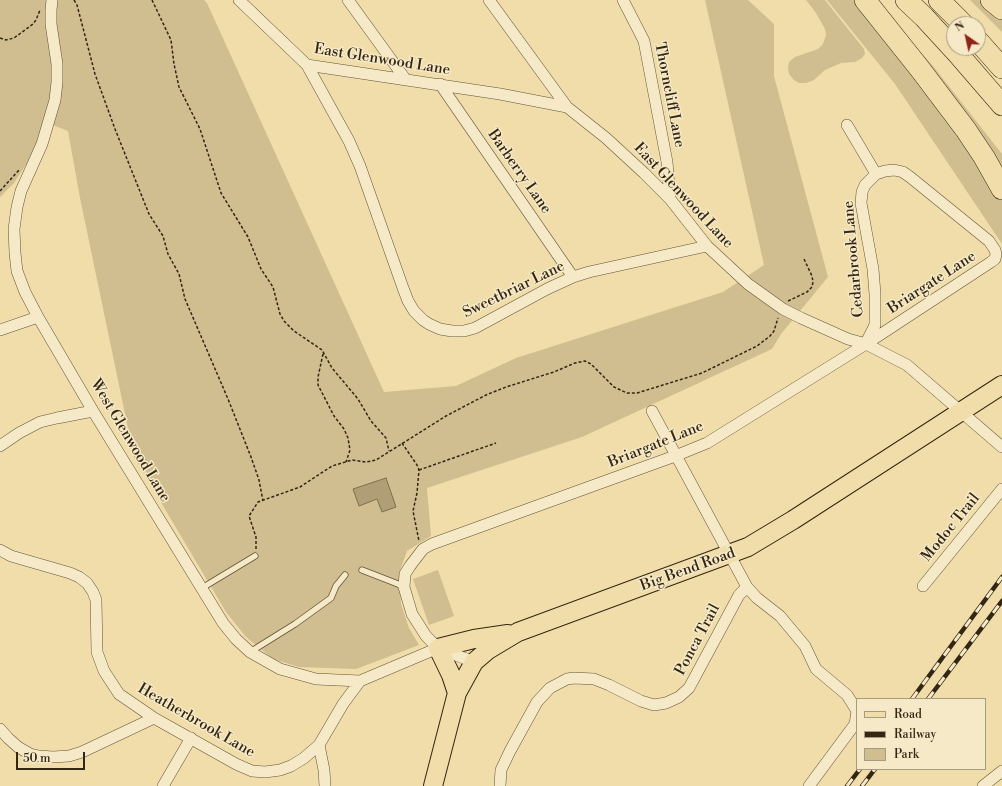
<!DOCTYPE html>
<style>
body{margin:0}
#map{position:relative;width:1002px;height:786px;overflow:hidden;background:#f0dda9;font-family:"Libre Bodoni",serif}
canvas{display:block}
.legend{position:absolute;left:856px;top:698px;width:130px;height:72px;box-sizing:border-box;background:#f5e9c7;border:1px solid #a79b7f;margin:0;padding:5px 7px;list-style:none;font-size:12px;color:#332613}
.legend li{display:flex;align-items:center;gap:8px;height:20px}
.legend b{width:20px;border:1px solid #a79b7f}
.north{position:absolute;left:946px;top:16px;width:40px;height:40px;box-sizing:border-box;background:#f5e9c7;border:1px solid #a79b7f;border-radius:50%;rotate:326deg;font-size:11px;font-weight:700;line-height:16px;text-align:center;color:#332613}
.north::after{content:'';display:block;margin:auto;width:14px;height:18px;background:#8f2418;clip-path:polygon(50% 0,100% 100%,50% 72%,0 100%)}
.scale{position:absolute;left:16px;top:752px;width:69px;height:18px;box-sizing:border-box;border:2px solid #332613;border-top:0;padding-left:5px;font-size:12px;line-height:14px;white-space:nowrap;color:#332613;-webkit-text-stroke:3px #f5e9c7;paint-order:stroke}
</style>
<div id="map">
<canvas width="1002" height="786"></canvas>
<ul class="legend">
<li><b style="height:5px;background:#f0dda9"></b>Road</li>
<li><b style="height:5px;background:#332613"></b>Railway</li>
<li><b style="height:11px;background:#d0be90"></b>Park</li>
</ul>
<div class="north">N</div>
<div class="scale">50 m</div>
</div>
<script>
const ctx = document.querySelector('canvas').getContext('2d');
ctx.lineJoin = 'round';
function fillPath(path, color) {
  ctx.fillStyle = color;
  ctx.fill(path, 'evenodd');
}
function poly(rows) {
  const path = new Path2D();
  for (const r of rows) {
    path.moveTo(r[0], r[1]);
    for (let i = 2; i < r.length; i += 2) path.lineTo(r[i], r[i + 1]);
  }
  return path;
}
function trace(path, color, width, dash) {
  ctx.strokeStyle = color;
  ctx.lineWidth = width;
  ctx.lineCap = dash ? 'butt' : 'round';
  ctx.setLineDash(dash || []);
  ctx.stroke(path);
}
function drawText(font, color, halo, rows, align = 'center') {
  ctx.font = font + ' "Libre Bodoni",serif';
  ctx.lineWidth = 3;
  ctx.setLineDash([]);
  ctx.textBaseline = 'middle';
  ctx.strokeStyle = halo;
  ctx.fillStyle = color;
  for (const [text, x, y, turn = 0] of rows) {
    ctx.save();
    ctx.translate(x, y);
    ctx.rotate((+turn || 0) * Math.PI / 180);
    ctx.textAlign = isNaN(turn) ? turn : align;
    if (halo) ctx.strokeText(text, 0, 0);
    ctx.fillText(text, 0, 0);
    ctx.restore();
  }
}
fillPath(poly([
 [0,0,204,0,207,3,384,392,456,386,516,358,723,292,764,265,705,0,748,0,774,24,774,76,828,277,781,334,772,349,582,437,427,488,431,536,407,551,399,573,401,604,409,628,419,645,356,669,299,667,273,659,246,637,226,612,134,457,80,198,68,131,45,122,40,138,29,160,14,183,0,197],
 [806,0,825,0,864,49,865,54,862,58,855,62,841,63,825,70,814,80,806,83,799,83,794,80,789,74,788,68,789,62,795,57,818,49,823,44,826,35,825,29,816,13],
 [827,0,874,0,933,66,1002,154,1002,244,895,84],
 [970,0,1002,0,1002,32],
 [438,570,454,616,429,625,413,579]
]), '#d0be90');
const water = poly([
 [386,478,396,507,382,512,377,499,359,506,353,489,386,478]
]);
fillPath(water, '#b09f76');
trace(water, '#7e6f4e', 1);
const service = poly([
 [362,570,398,584,404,587],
 [202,588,255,556],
 [250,652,295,624,331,598,336,586,345,575]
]);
const minor = poly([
 [52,0,51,10,51,24,57,64,57,82,55,100,42,144,21,191,17,207,14,229,15,253,17,271,25,292,38,317,93,411,223,623,236,639,250,652,280,669,316,679,360,681,438,648,474,662],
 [239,0,307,65,500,94,567,107,606,138,644,173,670,199,707,246,748,284,783,309,801,318,848,339,866,344,907,365,1002,447],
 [348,0,406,80],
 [489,0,567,107],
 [623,0,644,41,667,162,670,199],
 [307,65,349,141,360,166,403,288,408,301,414,311,423,320,429,324,440,329,452,331,464,331,475,328,547,289,573,277,589,272,707,246],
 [440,84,573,277],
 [847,125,876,174,865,185,862,192,861,203,873,269,875,294,875,325,866,343],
 [0,330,38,317],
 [652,411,747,587,757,598,780,616,805,646,816,669,847,695,857,711,855,724,809,786],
 [0,446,19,433,40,422,57,418,93,411],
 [0,550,11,556,70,573,79,577,87,583,93,592,96,600,97,652,104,671,119,694,154,718,236,764,252,771,265,772,280,770,291,766,304,758,319,745],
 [923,586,1002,489],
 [438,648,426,636,412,614,404,587,405,574,410,566,423,549,432,544,675,456,707,443,866,344,991,262,995,259,996,254,995,250,989,241,910,177,903,172,894,170,885,171,876,174],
 [0,729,8,738,18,747,30,754,39,756,53,757,69,756,82,752,154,718],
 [163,786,191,738],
 [325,786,324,770,319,745,343,704,360,681],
 [500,786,501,770,510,751,537,702,550,688,567,679,574,678,594,679,609,685,641,701,654,705,666,703,679,697,689,688,739,595,747,587],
 [983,786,1002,771]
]);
const primary = poly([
 [457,693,451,675,438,648,474,639,508,634],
 [433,786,457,693,474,662,488,650,518,632,748,547,793,520,1002,385]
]);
const motorway = poly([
 [865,0,920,69,966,130,984,157,1002,189],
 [906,0,924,17,958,54,1002,105],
 [939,0,963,24],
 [991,0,1002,9],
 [978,41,1002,68]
]);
trace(service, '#625438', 7);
trace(minor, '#625438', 12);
trace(primary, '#332613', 20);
trace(motorway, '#332613', 22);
trace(poly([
 [74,0,77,5,95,74,115,129,149,214,163,236,168,254,179,274,185,299,228,399,251,457,259,480,263,501],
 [152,0,171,40,174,64,179,87,200,129,221,193,248,237,261,269,273,287,280,314,284,321,294,331,322,350,332,368,358,399,371,421,386,438,389,451],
 [0,38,6,40,14,38,33,24,36,20,40,10],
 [0,191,19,170],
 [788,301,807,292,812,287,813,282,812,276,804,259],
 [323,354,318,377,318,385,334,416,344,429,348,438,350,450,346,462],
 [402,443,417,465,419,470,417,493,413,511,419,541],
 [419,470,496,443],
 [256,549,256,537,249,516,258,502,300,487,332,466,352,460,366,462,376,460,446,416,486,395,506,387,554,372,575,363,585,361,591,364,614,387,627,393,637,393,702,373,757,346,770,336,774,331,778,318]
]), '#332613', 1.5, [3, 2]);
trace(service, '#f5e9c7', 5.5);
trace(minor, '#f5e9c7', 11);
trace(primary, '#f0dda9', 18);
trace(motorway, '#f0dda9', 21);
const rail = poly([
 [912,699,1002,577],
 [928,699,1002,601],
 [847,786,860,769],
 [862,786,875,769]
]);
trace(rail, '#332613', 4.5);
trace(rail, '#f5e9c7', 3, [9]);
drawText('15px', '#332613', '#f5e9c7', [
 ["East Glenwood Lane",382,60,9],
 ["Thorncliff Lane",669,95,79],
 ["Barberry Lane",519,172,55],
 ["East Glenwood Lane",683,196,47],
 ["Cedarbrook Lane",854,259,-95],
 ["Briargate Lane",932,283,-33],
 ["Sweetbriar Lane",514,290,-26],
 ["West Glenwood Lane",130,441,59],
 ["Briargate Lane",656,445,-22],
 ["Modoc Trail",951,528,-51],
 ["Big Bend Road",688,570,-20],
 ["Ponca Trail",698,640,-62],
 ["Heatherbrook Lane",196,721,30]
]);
</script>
